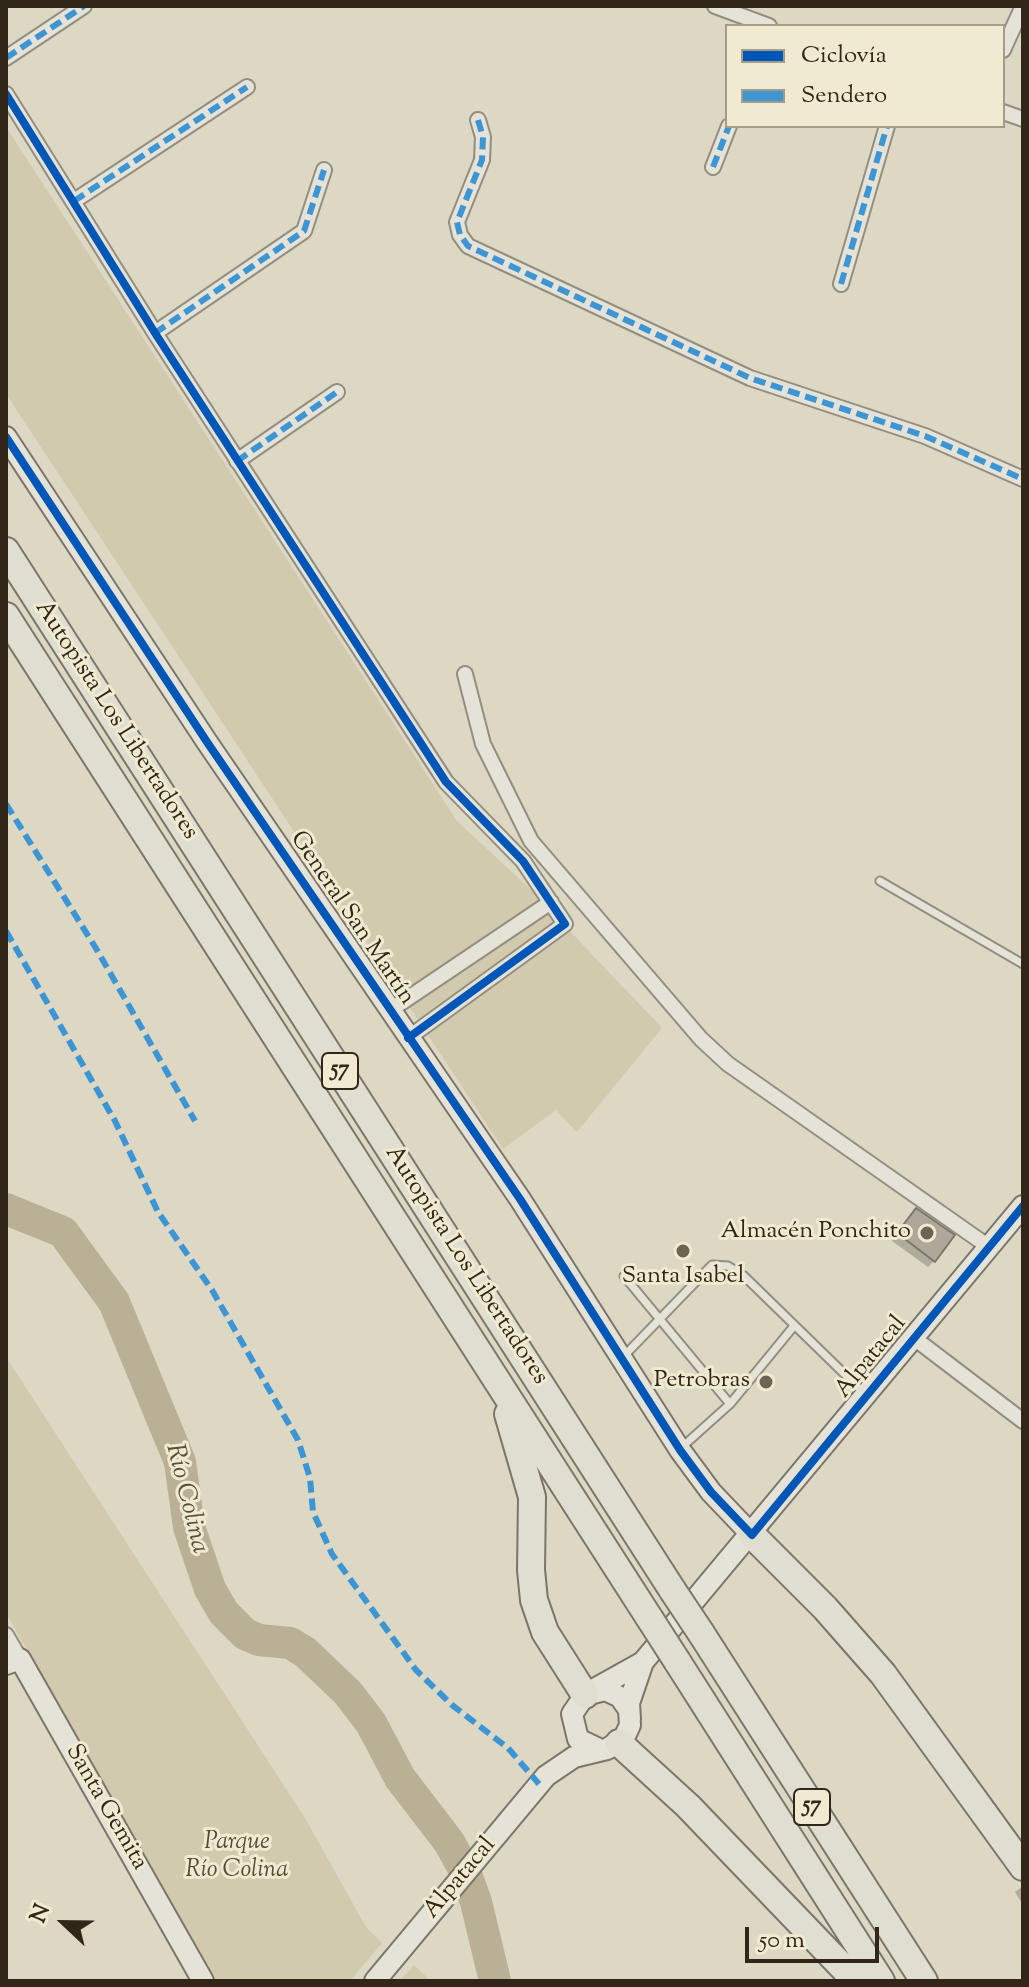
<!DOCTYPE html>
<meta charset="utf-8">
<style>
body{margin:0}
#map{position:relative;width:1029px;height:1987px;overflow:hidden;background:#ddd8c3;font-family:"Sorts Mill Goudy",serif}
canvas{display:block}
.frame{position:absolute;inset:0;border:8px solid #322618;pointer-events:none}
.legend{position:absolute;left:725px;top:24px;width:280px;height:104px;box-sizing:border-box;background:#f0ead1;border:2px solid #a49c87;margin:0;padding:10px 14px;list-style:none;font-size:24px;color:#322618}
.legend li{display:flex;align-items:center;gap:16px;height:40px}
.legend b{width:40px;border:2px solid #a49c87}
.north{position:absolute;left:24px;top:1883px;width:80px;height:80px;-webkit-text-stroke:6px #f0ead1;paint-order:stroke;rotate:292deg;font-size:22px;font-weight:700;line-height:32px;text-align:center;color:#322618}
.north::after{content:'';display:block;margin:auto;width:28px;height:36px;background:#322618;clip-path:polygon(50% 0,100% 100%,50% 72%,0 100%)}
.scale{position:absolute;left:745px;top:1927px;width:134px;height:36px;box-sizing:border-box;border:4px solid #322618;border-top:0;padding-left:10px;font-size:24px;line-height:28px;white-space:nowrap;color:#322618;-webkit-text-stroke:6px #f0ead1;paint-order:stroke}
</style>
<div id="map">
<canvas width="1029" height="1987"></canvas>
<div class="frame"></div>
<ul class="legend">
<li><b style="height:10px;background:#0057b8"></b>Ciclovía</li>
<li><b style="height:10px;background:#3d95d4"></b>Sendero</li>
</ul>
<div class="north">N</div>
<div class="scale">50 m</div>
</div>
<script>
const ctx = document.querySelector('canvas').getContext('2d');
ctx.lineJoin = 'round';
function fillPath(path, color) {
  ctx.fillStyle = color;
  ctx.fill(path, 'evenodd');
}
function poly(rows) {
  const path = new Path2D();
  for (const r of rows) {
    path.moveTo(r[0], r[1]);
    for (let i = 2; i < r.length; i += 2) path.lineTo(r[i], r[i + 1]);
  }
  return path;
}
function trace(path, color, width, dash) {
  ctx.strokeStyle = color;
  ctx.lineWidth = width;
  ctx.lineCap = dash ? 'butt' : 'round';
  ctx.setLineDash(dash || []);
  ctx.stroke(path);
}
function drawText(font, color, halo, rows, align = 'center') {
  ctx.font = font + ' "Sorts Mill Goudy",serif';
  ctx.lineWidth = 6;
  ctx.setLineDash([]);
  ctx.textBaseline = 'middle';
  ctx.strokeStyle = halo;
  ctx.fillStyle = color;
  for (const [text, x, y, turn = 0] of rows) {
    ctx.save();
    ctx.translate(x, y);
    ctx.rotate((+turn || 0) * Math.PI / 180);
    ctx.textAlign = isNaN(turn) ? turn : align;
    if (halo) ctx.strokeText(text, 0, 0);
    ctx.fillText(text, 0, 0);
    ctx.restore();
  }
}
fillPath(poly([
 [6,127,457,821,528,887,662,1028,577,1132,556,1110,503,1149,6,394],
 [6,1357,305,1818,366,1927,382,1943,350,1981,217,1981,6,1613],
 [414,1965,431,1981,400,1981]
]), '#d2caae');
fillPath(poly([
 [910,1217,934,1261,928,1267,892,1241],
 [1023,1886,1023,1905,1015,1892]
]), '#0003');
trace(poly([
 [6,1209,63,1232,114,1302,180,1462,189,1527,210,1589,224,1613,245,1634,259,1640,290,1643,305,1652,348,1693,371,1723,400,1778,449,1842,464,1869,476,1902,495,1981]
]), '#b9b096', 32);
const building = poly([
 [916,1208,955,1235,935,1262,897,1233,916,1208]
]);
fillPath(building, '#ada899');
trace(building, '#7b7669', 2);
const lane = poly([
 [880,881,1023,964],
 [624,1276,730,1404],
 [624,1356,712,1265,728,1266,744,1276,863,1392],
 [681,1448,730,1404,794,1326]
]);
const street = poly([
 [715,6,769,26],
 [1003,50,1023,6],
 [6,58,84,6],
 [6,94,155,333,446,782,523,861,565,924,408,1038],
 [1003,112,1023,119],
 [478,120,483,137,482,160,457,222,460,235,468,246,750,378,925,436,1023,479],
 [713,167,729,126],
 [74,201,247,87],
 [841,284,887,126],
 [155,333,304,231,324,170],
 [237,461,337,392],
 [465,674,483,744,531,841,701,1039,728,1064,989,1247],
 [389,1011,551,902],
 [914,1338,1023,1421],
 [6,1635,20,1659]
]);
const secondary = poly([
 [6,437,207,742,520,1199,680,1450,711,1492,752,1535],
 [6,1664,20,1659,203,1981],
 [591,1691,643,1662],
 [630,1719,629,1703,643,1662,1023,1206],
 [375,1981,546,1776,574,1757,607,1749,624,1738,630,1725,629,1710,620,1697,605,1690,585,1695,572,1714,578,1739,601,1750]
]);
const highway = poly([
 [6,551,673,1591],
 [6,616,650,1619],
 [508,1414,532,1497,531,1570,534,1600,545,1632,585,1695],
 [752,1535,825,1608,883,1674,1023,1867],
 [701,1633,924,1981],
 [677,1661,881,1981],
 [619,1743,688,1806,856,1981]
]);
trace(lane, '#938e80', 11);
trace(street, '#938e80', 18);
trace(secondary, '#7b7669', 24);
trace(highway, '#7b7669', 30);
trace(lane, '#e5e2d7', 7);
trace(street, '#e5e2d7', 14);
trace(secondary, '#e5e2d7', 20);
trace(highway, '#e0ddd1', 26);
const highwayBridge = poly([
 [673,1591,701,1633],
 [650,1619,677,1661]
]);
trace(highwayBridge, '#7b7669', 30, []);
trace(highwayBridge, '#e0ddd1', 26);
trace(poly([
 [766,26,766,25],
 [6,58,84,6],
 [478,120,483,137,482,160,457,222,460,235,468,246,750,378,925,436,1023,479],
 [713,167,729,126],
 [74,201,247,87],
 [841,284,887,126],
 [155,333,304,231,324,170],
 [237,461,337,392],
 [6,804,97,950,195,1121],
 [6,931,115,1121,158,1212,212,1290,298,1440,310,1478,313,1512,332,1554,416,1670,452,1705,508,1748,539,1784]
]), '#3d95d4', 6, [12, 6]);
trace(poly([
 [6,94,155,333,446,782,523,861,565,924,408,1038],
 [6,437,207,742,520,1199,680,1450,711,1492,752,1535,1023,1206]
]), '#0057b8', 8);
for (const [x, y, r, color] of [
 [927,1233,8,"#6e6454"],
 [683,1251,8,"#6e6454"],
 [766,1382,8,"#6e6454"]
]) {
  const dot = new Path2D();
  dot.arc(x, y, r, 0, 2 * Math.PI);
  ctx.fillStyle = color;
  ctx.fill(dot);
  trace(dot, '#f0ead1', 3);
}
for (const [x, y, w] of [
 [340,1071,36],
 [812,1807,36]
]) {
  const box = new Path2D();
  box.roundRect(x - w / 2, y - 18, w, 36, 6);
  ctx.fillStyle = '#f0ead1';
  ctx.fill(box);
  trace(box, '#322618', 2);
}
drawText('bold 22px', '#322618', null, [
 ["57",340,1071],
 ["57",812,1807]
]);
drawText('24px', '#322618', '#f0ead1', [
 ["Autopista Los Libertadores",115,721,57],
 ["General San Martín",351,919,56],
 ["Autopista Los Libertadores",465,1266,57],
 ["Alpatacal",872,1358,-51],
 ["Santa Gemita",105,1808,60],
 ["Alpatacal",461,1879,-50]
]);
drawText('24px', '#322618', '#f0ead1', [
 ["Almacén Ponchito",911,1233],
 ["Santa Isabel",683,1278,"center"],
 ["Petrobras",750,1382]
], 'right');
drawText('italic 24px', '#584c39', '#f0ead1', [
 ["Parque",237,1844],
 ["Río Colina",237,1872]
]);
drawText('italic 26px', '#5c503d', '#f0ead1', [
 ["Río Colina",185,1499,76]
]);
</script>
